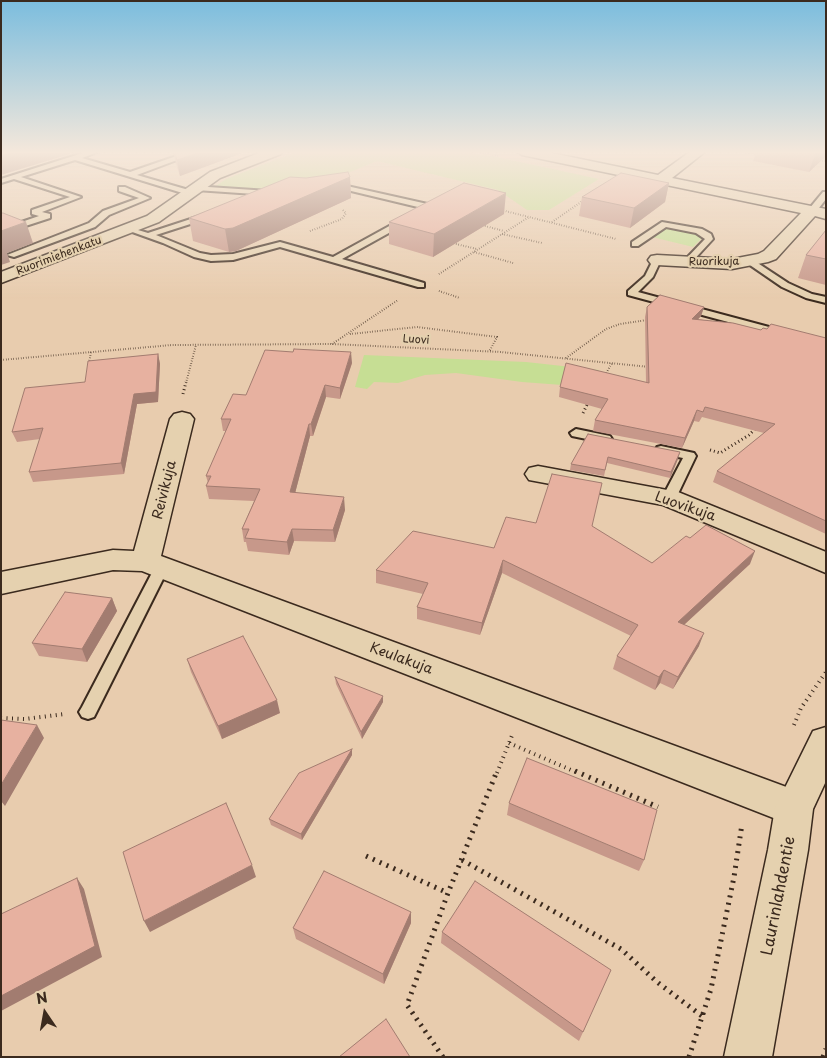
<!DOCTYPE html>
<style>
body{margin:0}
#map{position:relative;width:827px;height:1058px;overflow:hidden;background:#e8ccae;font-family:"Playpen Sans",sans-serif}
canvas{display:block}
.frame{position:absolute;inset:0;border:2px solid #3b2a1e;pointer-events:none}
.north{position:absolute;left:20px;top:988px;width:50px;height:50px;-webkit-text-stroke:4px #e5d1af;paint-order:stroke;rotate:348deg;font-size:14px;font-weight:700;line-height:20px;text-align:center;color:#3b2a1e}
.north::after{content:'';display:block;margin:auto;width:18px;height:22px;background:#3b2a1e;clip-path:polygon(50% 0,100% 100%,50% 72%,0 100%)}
</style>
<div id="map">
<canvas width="827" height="1058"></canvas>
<div class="frame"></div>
<div class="north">N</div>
</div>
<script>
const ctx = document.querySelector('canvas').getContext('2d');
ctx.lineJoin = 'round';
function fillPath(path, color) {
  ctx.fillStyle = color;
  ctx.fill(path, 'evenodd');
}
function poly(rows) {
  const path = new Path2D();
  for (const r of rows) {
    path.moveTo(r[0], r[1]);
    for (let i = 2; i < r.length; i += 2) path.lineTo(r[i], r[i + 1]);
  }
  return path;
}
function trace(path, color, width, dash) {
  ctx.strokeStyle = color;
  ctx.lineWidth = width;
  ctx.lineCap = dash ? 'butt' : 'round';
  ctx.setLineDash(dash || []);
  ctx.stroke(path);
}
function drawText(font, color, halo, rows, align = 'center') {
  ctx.font = font + ' "Playpen Sans",sans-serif';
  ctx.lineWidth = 4.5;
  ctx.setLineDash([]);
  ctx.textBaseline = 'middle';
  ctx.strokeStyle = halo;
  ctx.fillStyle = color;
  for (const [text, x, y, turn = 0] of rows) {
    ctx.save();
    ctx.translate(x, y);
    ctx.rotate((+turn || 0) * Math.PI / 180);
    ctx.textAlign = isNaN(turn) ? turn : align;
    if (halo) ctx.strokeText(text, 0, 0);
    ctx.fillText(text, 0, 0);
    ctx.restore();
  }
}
fillPath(poly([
 [298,151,457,151,497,157,599,179,549,210,527,210,498,190,377,161,304,191,213,188,226,179],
 [664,227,695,232,703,237,693,247,652,237],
 [364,355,526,362,599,370,589,387,522,382,456,373,425,375,398,383,374,382,367,389,355,387]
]), '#c6de94');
const lane = poly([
 [89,151,100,151,82,158,130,172,191,151,201,151,137,175,192,191,193,193,189,195,75,160,21,177,81,197,42,212,50,214,50,218,1,234,1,229,39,216,32,214,32,210,70,197,14,179,1,183,1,179,89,151],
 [193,186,269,191,273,193,269,195,196,190,192,188,193,186],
 [347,186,432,205,432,209,342,259,424,283,424,287,418,287,280,247,233,260,211,261,194,257,163,243,124,229,128,227,148,233,206,214,209,214,209,218,156,235,200,253,211,255,233,254,280,242,333,257,422,208,347,190,333,193,329,191,347,186],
 [119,187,125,187,150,198,109,215,95,227,14,257,7,255,89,223,103,211,139,198,119,191,119,187],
 [823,192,826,192,826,199,815,213,809,213,809,209,823,192],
 [662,222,702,229,711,234,713,239,689,265,686,266,682,263,705,239,696,233,666,227,638,246,632,246,632,242,662,222],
 [657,257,661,260,653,277,638,292,784,331,785,333,780,336,628,295,628,291,645,276,653,260,657,257],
 [750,258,788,283,812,294,826,297,826,303,806,298,782,287,747,263,747,259,750,258],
 [576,429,610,436,612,439,606,443,572,436,570,433,576,429],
 [661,446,694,453,696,456,676,498,669,502,662,498,683,458,657,453,655,450,657,447,661,446],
 [162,562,167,563,169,567,94,717,88,719,82,717,79,712,82,707,155,567,157,563,162,562]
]);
const street = poly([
 [264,151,282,151,281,154,220,178,159,222,1,283,1,272,147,216,210,172,264,151],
 [516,151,542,151,658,175,691,151,706,151,672,178,826,209,826,219,815,216,776,259,768,262,732,269,657,265,651,264,648,260,651,256,657,255,732,259,758,254,764,251,801,213,522,155,516,151],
 [182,412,190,414,194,419,161,556,808,795,813,808,808,821,794,826,142,571,113,570,1,594,1,572,113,550,134,551,170,419,174,414,182,412],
 [538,466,678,492,826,552,826,573,663,505,529,480,525,474,529,468,538,466]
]);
const secondary = poly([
 [826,727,826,781,813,809,808,850,772,1057,724,1057,768,850,775,808,813,731,826,727]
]);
trace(lane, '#3b2a1e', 4);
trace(street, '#3b2a1e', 3);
trace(secondary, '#3b2a1e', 3);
trace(poly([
 [473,151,500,156],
 [817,161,826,161],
 [501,210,529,217],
 [552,222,584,200],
 [485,226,504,231],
 [310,231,342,219,346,213,343,210],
 [502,234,542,243],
 [456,244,477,249],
 [474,252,513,263],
 [439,274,529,217,616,239],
 [439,291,460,298],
 [350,334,417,327,497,337,489,352],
 [332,344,398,300],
 [566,358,606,329,620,324,647,320],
 [1,360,172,345,332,344,501,352,649,367],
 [89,363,91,352],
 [605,375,612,363],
 [186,383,196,345]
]), '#3b2a1e', 2, [0.5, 2]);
trace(poly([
 [183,394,186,382],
 [583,413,589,401],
 [710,450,720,453,749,435,757,427]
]), '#3b2a1e', 3, [1, 3]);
trace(poly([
 [1,718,25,719,65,714],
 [794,725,801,708,826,672],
 [509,743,578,773],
 [497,773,513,733]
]), '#3b2a1e', 4, [1, 4.5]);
trace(poly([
 [575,771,658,807],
 [366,856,448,893],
 [462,860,621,949,657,982,702,1016],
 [443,1057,407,1005,448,893,497,771],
 [689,1057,711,989,734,877,742,824],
 [823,1057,826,1049]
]), '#3b2a1e', 5, [2, 5.5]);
fillPath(lane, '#e5d1af');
fillPath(street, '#e5d1af');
fillPath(secondary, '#e5d1af');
fillPath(poly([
 [172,151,248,151,180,176,176,163,174,155,173,155],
 [734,151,826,151,826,156,809,172,753,161,755,155],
 [350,177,351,198,236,251,229,252,193,241,189,218,306,178],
 [669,183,665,202,630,228,579,216,582,197],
 [504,214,433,257,389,244,389,222],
 [826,230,826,285,798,278,806,255],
 [647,307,704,307,701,316,698,319,761,330,767,329,826,338,826,534,713,482,717,471,764,433,702,417,699,422,694,421,682,448,593,431,595,420,602,409,559,397,560,387,646,383,645,317],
 [158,354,160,364,158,402,137,404,124,474,33,482,29,472,40,439,17,442,12,432,85,382],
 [352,363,340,399,326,397,313,436,310,436,295,493,345,510,335,542,294,541,289,555,248,551,246,542,244,542,242,529,254,501,209,499,206,486,208,483,206,476,226,431,223,431,221,419,246,395],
 [588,434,678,459,670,478,607,463,604,476,570,470,571,464],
 [536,523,593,527,652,563,690,538,750,564,684,625,699,646,673,689,660,683,655,690,613,669,617,656,631,636,502,573,480,635,417,619,417,607,423,594,376,583,376,570,494,548],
 [112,598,117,611,87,662,39,656,32,643],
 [187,659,280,713,222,739,191,672],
 [335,677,383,702,362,739,336,684],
 [352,749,352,755,302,840,271,825,269,819],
 [509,803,644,860,639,871,507,815],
 [411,912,411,923,384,984,296,939,293,928],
 [442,932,611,970,579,1041,441,943]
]), '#c7988a');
fillPath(poly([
 [17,151,69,151,70,154,1,175,1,156],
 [203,151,248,151,180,176,177,160],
 [816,151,826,151,826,156,809,172],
 [350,177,351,198,236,251,229,252,225,229],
 [669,183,665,202,630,228,634,208],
 [506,193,504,214,433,257,434,234],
 [26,222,33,243,7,253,10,262,1,265,1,231],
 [704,307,701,316,689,329,692,319],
 [351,352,352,363,340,399,340,388],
 [158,354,160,364,158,402,137,404,124,474,121,463,134,394],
 [325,385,326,397,313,436,311,424],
 [697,410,694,421,682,448,685,438],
 [309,424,310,436,292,505,290,492],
 [680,452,678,459,670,478,671,472],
 [344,497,345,510,335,542,333,530],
 [292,529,294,541,289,555,287,542],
 [755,551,750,564,674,634,678,622],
 [503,560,502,573,480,635,482,623],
 [112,598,117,611,87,662,82,649],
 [704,633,699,646,673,689,678,677],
 [664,670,660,683,655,690,659,677],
 [383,696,383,702,362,739,361,732],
 [277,700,280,713,222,739,218,726],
 [37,725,44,738,5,806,1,801,1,785],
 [352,749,352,755,302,840,301,834],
 [252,865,256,877,150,932,144,921],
 [77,878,84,889,102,957,1,1011,1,996],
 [411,912,411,923,384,984,383,974]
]), '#a27c70');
const building = poly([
 [1,151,17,151,1,156,1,151],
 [174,151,203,151,177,160,174,151],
 [348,172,350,177,233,228,225,229,189,218,290,177,306,178,348,172],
 [621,173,669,183,634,208,582,197,621,173],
 [464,183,506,193,434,234,389,222,464,183],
 [1,213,3,213,26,222,1,231,1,213],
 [826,230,826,259,806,255,826,230],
 [660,295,704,307,692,319,733,323,761,330,763,328,767,329,771,324,826,338,826,521,717,471,775,424,705,407,703,412,697,410,685,438,595,420,608,399,560,387,566,363,649,383,647,307,660,295],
 [294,349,351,352,340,388,325,385,311,424,309,424,290,492,344,497,333,530,292,529,287,542,245,538,249,529,242,529,260,489,206,486,211,476,206,476,231,419,221,419,233,394,246,395,265,350,293,352,294,349],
 [158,354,156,392,134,394,121,463,29,472,43,428,12,432,25,388,85,382,88,361,158,354],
 [588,434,680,452,671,472,608,457,605,470,571,464,588,434],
 [552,474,602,483,592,526,652,563,686,536,690,538,706,525,755,551,678,622,704,633,678,677,664,670,659,677,617,656,638,625,503,560,482,623,417,607,428,583,376,570,413,531,494,548,506,517,536,523,552,474],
 [65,592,112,598,82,649,32,643,65,592],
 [243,636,277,700,218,726,187,659,243,636],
 [335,677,383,696,361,732,335,677],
 [1,720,37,725,1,785,1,720],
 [352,749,301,834,269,819,299,773,352,749],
 [527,758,657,810,644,860,509,803,527,758],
 [226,803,252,865,144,921,123,852,226,803],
 [324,871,411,912,383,974,293,928,324,871],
 [77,878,95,946,1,996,1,914,77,878],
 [475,881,611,970,583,1032,442,932,475,881],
 [386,1019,410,1057,339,1057,386,1019]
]);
fillPath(building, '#e7b1a0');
trace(building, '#a27c70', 1);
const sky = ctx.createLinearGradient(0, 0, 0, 299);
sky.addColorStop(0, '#7bbdde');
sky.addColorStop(0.51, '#f5e8db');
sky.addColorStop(1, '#f5e8db00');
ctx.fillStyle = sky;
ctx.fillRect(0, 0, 827, 299);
drawText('11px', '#3b2a1e', '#e5d1af', [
 ["Ruorimiehenkatu",59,256,-21],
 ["Ruorikuja",714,262,-1],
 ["Luovi",416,340,3]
]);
drawText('14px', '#3b2a1e', '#e5d1af', [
 ["Reivikuja",165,490,-76],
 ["Luovikuja",685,507,19],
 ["Keulakuja",401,659,20]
]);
drawText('16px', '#3b2a1e', '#e5d1af', [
 ["Laurinlahdentie",779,896,-79]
]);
</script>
